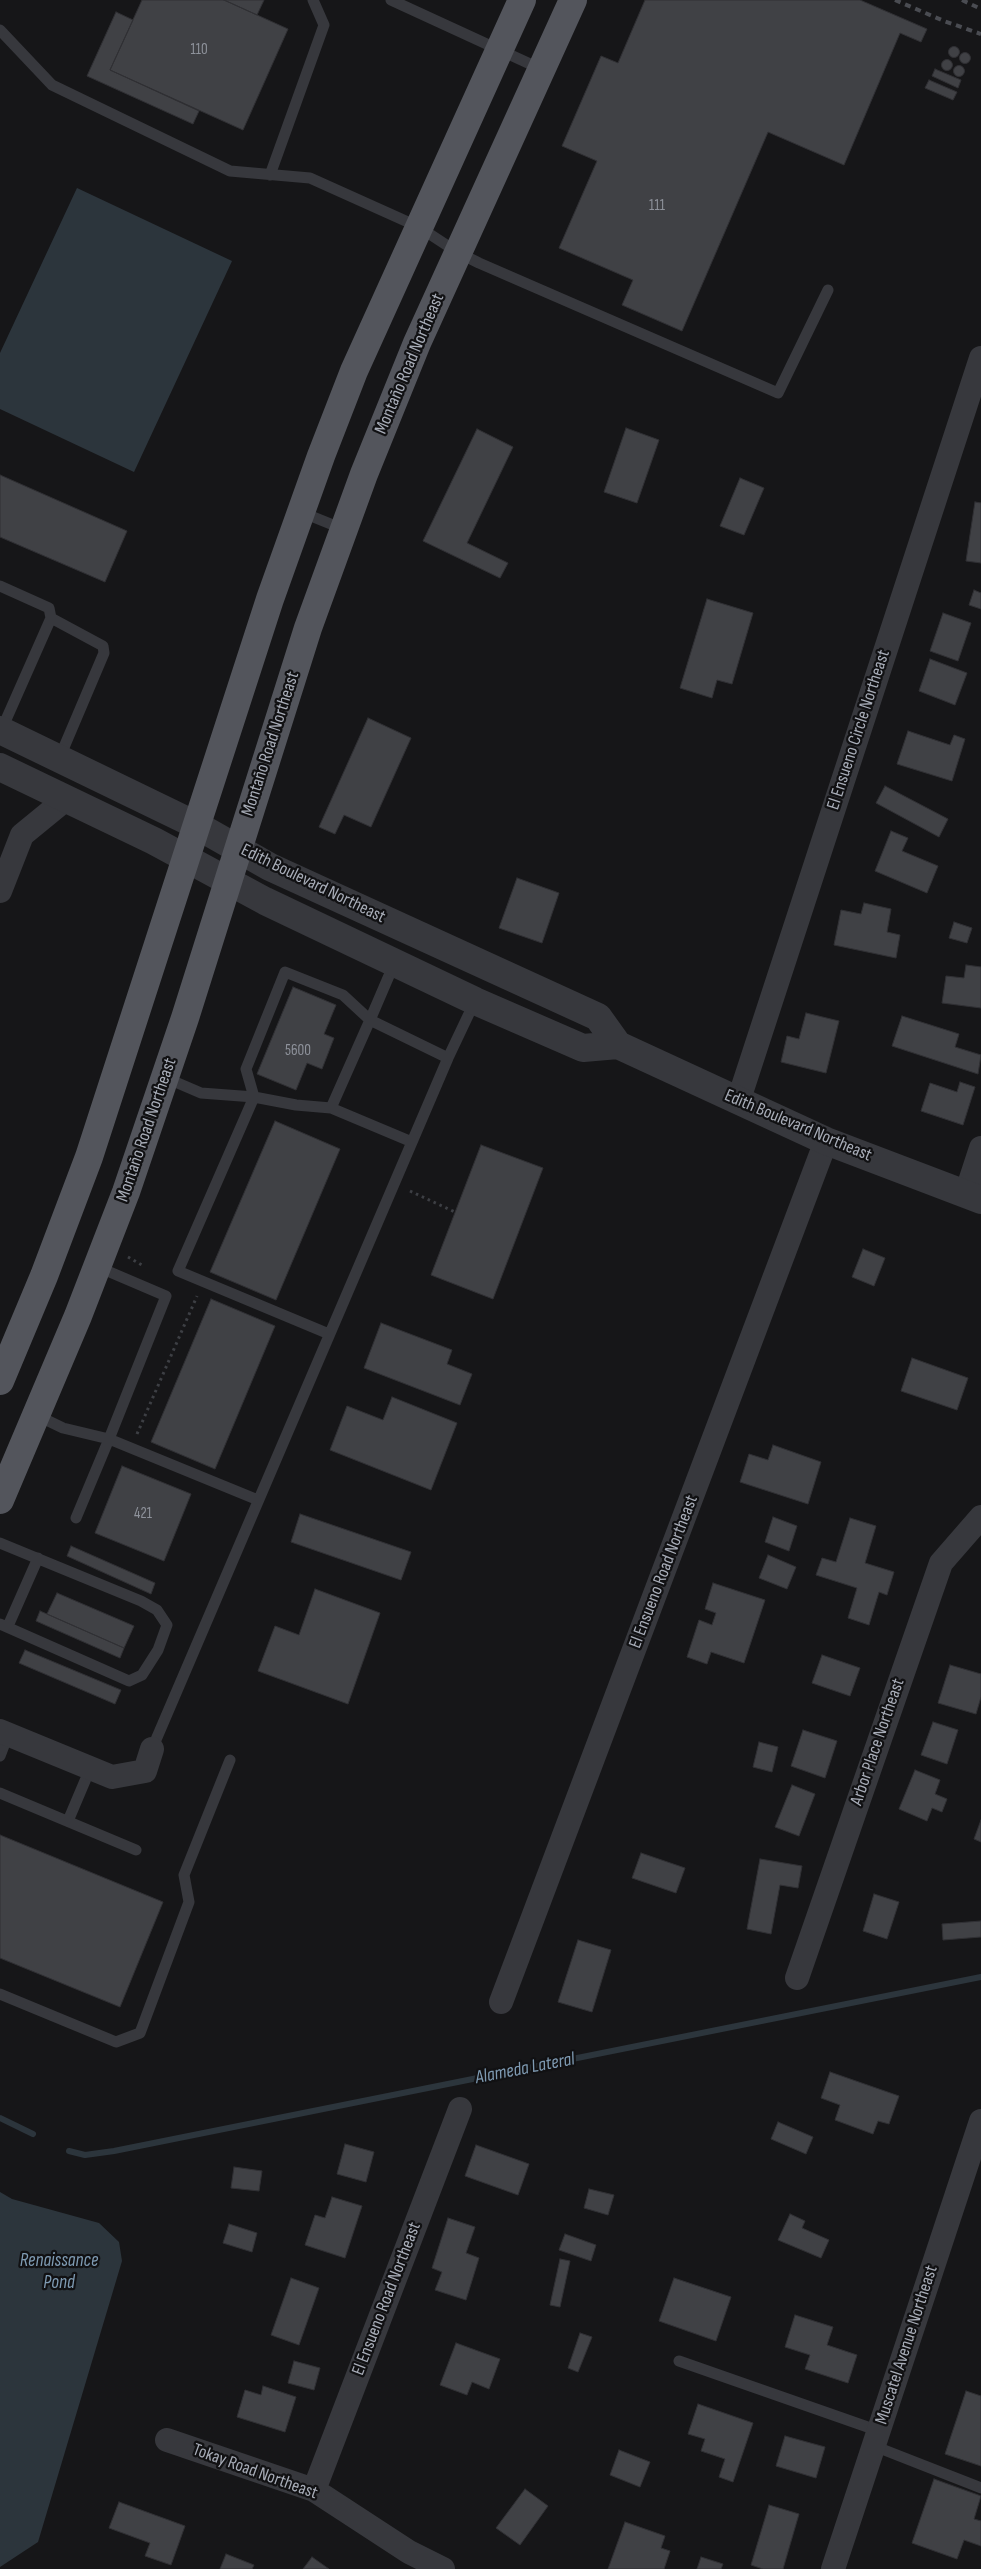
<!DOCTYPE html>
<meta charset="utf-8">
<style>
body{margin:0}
canvas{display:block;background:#161618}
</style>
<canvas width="981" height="2569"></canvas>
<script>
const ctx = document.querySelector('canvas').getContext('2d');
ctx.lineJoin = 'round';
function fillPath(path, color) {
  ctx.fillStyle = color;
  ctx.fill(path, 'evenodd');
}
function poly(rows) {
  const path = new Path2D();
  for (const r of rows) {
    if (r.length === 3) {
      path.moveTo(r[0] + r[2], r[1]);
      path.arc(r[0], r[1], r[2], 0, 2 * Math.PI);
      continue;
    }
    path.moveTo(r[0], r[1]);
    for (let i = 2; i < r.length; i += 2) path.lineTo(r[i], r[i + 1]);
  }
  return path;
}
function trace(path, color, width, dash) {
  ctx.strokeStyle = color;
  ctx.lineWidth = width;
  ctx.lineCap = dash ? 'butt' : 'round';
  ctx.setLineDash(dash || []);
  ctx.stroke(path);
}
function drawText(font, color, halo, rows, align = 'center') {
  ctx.font = font + ' "Sofia Sans Condensed",sans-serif';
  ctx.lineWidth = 4.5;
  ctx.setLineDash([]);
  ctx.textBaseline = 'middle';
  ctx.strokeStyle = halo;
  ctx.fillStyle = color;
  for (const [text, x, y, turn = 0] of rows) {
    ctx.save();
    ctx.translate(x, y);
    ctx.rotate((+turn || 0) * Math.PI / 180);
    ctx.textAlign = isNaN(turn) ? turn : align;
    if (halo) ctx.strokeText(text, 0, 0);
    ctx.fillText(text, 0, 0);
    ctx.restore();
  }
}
fillPath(poly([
 [77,188,232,261,134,472,0,409,0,353],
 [0,2192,12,2199,99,2223,119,2242,122,2261,38,2542,0,2567]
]), '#2c353c');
trace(poly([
 [0,2118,33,2134],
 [69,2151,85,2155,114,2151,981,1977]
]), '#2c353c', 6);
const building = poly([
 [142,0,224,0,288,29,243,130,110,70,142,0],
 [224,0,264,0,257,15,224,0],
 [645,0,860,0,927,29,921,42,900,33,844,165,768,132,682,331,622,305,633,280,559,248,597,161,562,146,601,56,618,63,645,0],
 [116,12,133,20,110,70,199,111,193,124,87,76,116,12],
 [954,52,5.5],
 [965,58,5.5],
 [947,65,5.5],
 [959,71,5.5],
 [935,69,961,80,958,88,932,76,935,69],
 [929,80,957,92,953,100,925,88,929,80],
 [626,428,659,440,637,503,604,492,626,428],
 [477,429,513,447,467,543,508,563,500,578,423,541,477,429],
 [0,475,127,531,105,582,0,537,0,475],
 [740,478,764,488,744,535,720,526,740,478],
 [975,502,981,503,981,563,966,561,975,502],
 [974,590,981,593,981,609,969,605,974,590],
 [707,599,753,613,732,684,717,680,712,698,680,688,707,599],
 [943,613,971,623,958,661,930,651,943,613],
 [930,659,967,673,955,705,919,691,930,659],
 [368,718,411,738,371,827,344,815,335,834,319,827,368,718],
 [908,731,950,745,954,735,965,739,952,781,897,764,908,731],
 [885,786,948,819,939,837,876,803,885,786],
 [891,831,908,838,902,851,938,866,927,893,875,871,891,831],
 [517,878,559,893,542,943,499,928,517,878],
 [864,903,891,909,887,932,900,935,896,958,834,945,841,910,861,914,864,903],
 [954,922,972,928,967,943,949,938,954,922],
 [966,965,981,967,981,1008,942,1003,946,976,964,978,966,965],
 [293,987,336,1005,324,1034,334,1038,322,1069,307,1063,296,1090,257,1074,293,987],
 [806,1013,839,1021,826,1073,781,1062,787,1036,799,1039,806,1013],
 [902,1016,959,1034,955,1047,981,1055,978,1074,892,1046,902,1016],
 [960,1082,975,1087,963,1125,921,1111,930,1083,957,1092,960,1082],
 [275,1121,340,1149,276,1300,210,1272,275,1121],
 [481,1145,543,1168,493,1299,431,1275,481,1145],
 [863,1249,885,1258,874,1286,852,1277,863,1249],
 [211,1299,275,1326,215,1469,151,1442,211,1299],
 [381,1323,452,1350,447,1364,472,1374,460,1405,364,1368,381,1323],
 [912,1358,968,1378,957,1410,901,1391,912,1358],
 [392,1397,457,1423,431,1490,330,1450,347,1406,383,1420,392,1397],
 [773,1445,821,1462,808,1504,740,1482,749,1454,768,1460,773,1445],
 [122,1466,191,1494,164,1561,95,1533,122,1466],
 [300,1514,411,1552,401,1580,291,1542,300,1514],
 [773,1517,797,1526,789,1551,765,1542,773,1517],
 [850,1518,876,1526,865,1563,894,1572,887,1595,879,1592,869,1625,848,1618,857,1588,816,1575,822,1558,836,1562,850,1518],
 [71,1546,155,1583,151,1594,67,1556,71,1546],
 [768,1555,796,1567,787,1589,759,1578,768,1555],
 [713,1583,765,1600,744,1663,711,1652,707,1664,687,1657,699,1620,712,1625,716,1613,705,1609,713,1583],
 [315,1589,380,1613,348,1704,258,1671,275,1626,299,1635,315,1589],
 [57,1593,134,1626,124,1648,47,1614,57,1593],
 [40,1611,124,1648,120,1658,36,1621,40,1611],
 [25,1650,121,1690,115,1704,19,1663,25,1650],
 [822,1655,860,1668,850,1696,812,1683,822,1655],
 [950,1665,981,1674,981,1697,976,1714,938,1703,950,1665],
 [933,1722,958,1730,947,1764,921,1755,933,1722],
 [803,1730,837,1741,825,1778,791,1766,803,1730],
 [759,1742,778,1747,772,1772,753,1767,759,1742],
 [915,1770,940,1780,935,1794,947,1799,942,1812,932,1808,927,1821,899,1809,915,1770],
 [792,1785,815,1794,799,1836,775,1827,792,1785],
 [981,1820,981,1842,974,1839,981,1820],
 [0,1835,163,1902,120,2007,0,1958,0,1835],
 [641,1853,685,1868,676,1893,632,1878,641,1853],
 [760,1859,802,1866,798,1888,780,1885,771,1934,747,1929,760,1859],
 [874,1894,899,1902,887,1939,863,1931,874,1894],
 [981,1921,981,1937,943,1940,942,1924,981,1921],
 [578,1940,611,1950,592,2012,558,2002,578,1940],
 [830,2072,899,2096,889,2124,878,2121,873,2134,835,2120,840,2105,821,2098,830,2072],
 [778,2122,813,2137,806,2154,771,2139,778,2122],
 [345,2144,374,2152,366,2182,337,2174,345,2144],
 [476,2145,529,2164,518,2195,465,2176,476,2145],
 [234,2167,262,2171,259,2191,231,2188,234,2167],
 [589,2189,614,2195,608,2215,584,2208,589,2189],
 [332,2197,362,2206,345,2258,305,2245,315,2215,325,2218,332,2197],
 [790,2214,805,2221,802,2228,829,2240,821,2258,778,2240,790,2214],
 [448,2218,475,2227,466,2253,479,2258,466,2300,435,2290,442,2272,432,2268,448,2218],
 [229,2224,257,2233,252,2252,223,2243,229,2224],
 [565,2234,596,2245,591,2261,559,2250,565,2234],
 [560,2259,570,2261,560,2307,550,2305,560,2259],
 [291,2278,319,2288,299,2345,271,2335,291,2278],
 [674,2278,731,2297,716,2341,659,2321,674,2278],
 [795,2315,833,2327,827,2345,857,2355,848,2383,805,2369,810,2355,785,2347,795,2315],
 [580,2333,592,2337,578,2372,568,2368,580,2333],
 [456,2343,500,2359,489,2389,472,2382,467,2395,440,2385,456,2343],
 [294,2361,320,2368,314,2390,288,2383,294,2361],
 [263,2386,296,2397,285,2432,237,2417,245,2390,261,2395,263,2386],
 [966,2391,981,2396,981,2466,945,2454,966,2391],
 [698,2404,753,2423,733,2482,719,2477,725,2459,701,2451,705,2439,688,2434,698,2404],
 [785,2436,825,2447,816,2478,776,2466,785,2436],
 [619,2450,650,2462,640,2487,610,2475,619,2450],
 [934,2479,981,2496,974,2519,981,2521,981,2546,964,2540,957,2559,912,2543,934,2479],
 [525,2489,548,2506,520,2545,496,2528,525,2489],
 [119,2502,185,2526,171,2565,145,2556,150,2543,109,2528,119,2502],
 [769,2505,799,2514,783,2569,763,2569,751,2565,769,2505],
 [625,2522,665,2536,661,2548,670,2551,664,2569,608,2569,625,2522],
 [226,2554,254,2565,252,2569,220,2569,226,2554],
 [312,2557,329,2569,303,2569,312,2557],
 [701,2557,723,2564,721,2569,697,2569,701,2557]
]);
fillPath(building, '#404145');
trace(building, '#303034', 1);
trace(poly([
 [410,1191,455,1212],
 [128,1257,142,1265],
 [137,1434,197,1296]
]), '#3d3f44', 3, [2.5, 4]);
trace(poly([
 [391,0,541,69],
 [0,30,52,85,230,171,310,178,419,227,457,252,479,263,778,393,828,290],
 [270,175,324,25,313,0],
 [301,512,343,529],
 [0,586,49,608,51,618,1,731],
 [51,618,103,646,104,653,59,759],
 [394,964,370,1020,448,1058,475,1001],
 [166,1078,201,1093,254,1097,296,1105,331,1108,370,1020,343,995,285,972,246,1069,254,1097,178,1271,329,1334],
 [331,1108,412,1142],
 [36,1415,63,1428,109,1439,166,1296,98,1267],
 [76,1518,109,1439,258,1500],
 [0,1543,141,1601,157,1610,167,1625,158,1650,142,1675,129,1681,0,1624],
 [8,1626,38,1558],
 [152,1749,448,1058],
 [0,1756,8,1735],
 [0,1793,136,1850],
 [68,1821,90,1769],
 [0,1994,116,2042,140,2033,189,1902,184,1875,230,1760],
 [679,2361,879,2431],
 [874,2446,981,2488]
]), '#37383d', 11);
trace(poly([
 [0,891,22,835,66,799],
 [738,1102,981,358],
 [966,1194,981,1148],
 [0,1731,112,1777,145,1771,152,1749],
 [797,1978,941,1563,981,1517],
 [501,2002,826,1141],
 [167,2440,314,2490,409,2552,443,2569],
 [314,2490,460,2109],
 [833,2569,981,2121]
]), '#37383d', 24);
trace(poly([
 [0,730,196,825,270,867,598,1017,618,1045,826,1141,981,1200],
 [0,767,154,841,265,901,475,1001,583,1048,618,1045]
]), '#37383d', 28);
trace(poly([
 [0,1381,44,1276,89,1157,270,599,321,456,354,371,522,0],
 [0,1500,78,1316,126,1192,185,1018,308,628,364,474,417,343,573,0]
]), '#53555c', 28);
trace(poly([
 [895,0,944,21,981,34],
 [962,0,981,9]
]), '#4a4c52', 4, [6, 5]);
drawText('15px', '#8e929b', null, [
 ["110",199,50],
 ["111",657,206],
 ["5600",298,1051],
 ["421",143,1514]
]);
drawText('18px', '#a8adb8', '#111113', [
 ["Montaño Road Northeast",410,364,-67],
 ["El Ensueno Circle Northeast",859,730,-72],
 ["Montaño Road Northeast",271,744,-72],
 ["Edith Boulevard Northeast",313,884,26],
 ["Edith Boulevard Northeast",798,1126,23],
 ["Montaño Road Northeast",147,1130,-71],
 ["El Ensueno Road Northeast",664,1572,-69],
 ["Arbor Place Northeast",878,1742,-71],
 ["El Ensueno Road Northeast",387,2299,-69],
 ["Muscatel Avenue Northeast",907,2345,-72],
 ["Tokay Road Northeast",255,2472,20]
]);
drawText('italic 19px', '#7f9bb3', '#111113', [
 ["Alameda Lateral",525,2069,-11],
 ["Renaissance",59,2261],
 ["Pond",59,2283]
]);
</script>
